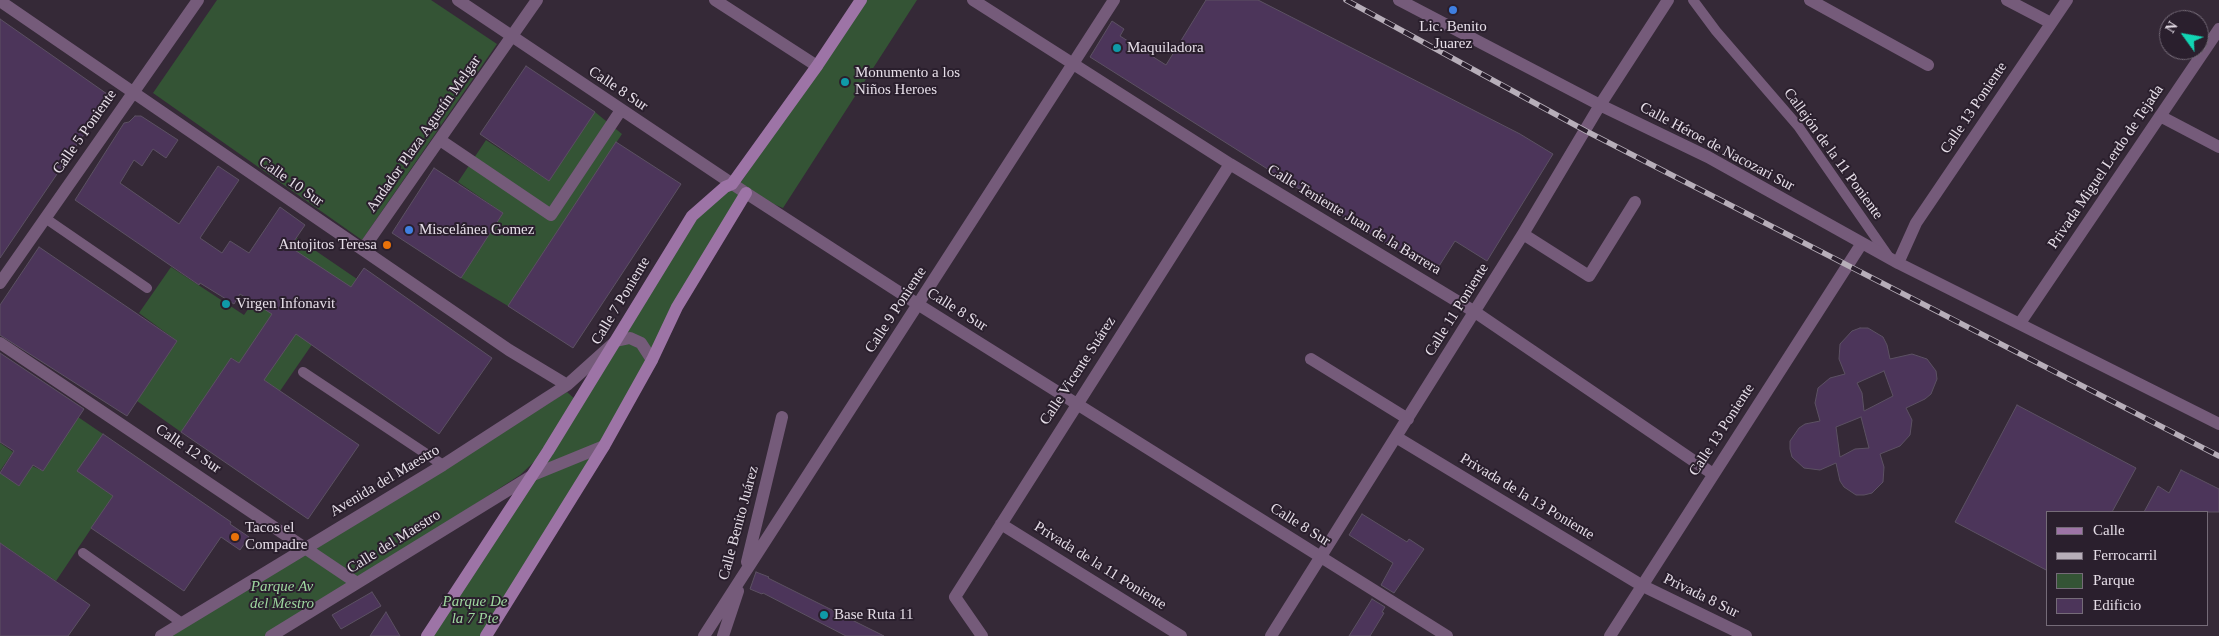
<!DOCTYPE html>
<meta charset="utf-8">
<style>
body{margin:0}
#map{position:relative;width:2219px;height:636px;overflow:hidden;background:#352937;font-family:"Times New Roman",serif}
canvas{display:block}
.legend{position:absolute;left:2046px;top:511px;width:162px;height:115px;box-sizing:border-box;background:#2a1f2d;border:1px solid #756b78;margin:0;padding:6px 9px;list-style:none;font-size:15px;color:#e6dee8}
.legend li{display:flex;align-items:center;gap:10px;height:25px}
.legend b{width:25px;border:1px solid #756b78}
.north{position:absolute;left:2159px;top:10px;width:50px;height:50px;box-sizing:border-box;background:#2a1f2d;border:1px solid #756b78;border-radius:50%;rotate:302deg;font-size:14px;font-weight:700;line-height:20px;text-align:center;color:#e6dee8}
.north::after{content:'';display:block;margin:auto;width:18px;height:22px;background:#12d5b4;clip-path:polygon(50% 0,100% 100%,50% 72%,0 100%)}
</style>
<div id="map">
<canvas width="2219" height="636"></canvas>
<ul class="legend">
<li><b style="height:6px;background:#9d74a6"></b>Calle</li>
<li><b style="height:6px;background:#b7aeb9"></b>Ferrocarril</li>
<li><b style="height:14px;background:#345435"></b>Parque</li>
<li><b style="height:14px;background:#4c355a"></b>Edificio</li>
</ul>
<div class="north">N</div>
</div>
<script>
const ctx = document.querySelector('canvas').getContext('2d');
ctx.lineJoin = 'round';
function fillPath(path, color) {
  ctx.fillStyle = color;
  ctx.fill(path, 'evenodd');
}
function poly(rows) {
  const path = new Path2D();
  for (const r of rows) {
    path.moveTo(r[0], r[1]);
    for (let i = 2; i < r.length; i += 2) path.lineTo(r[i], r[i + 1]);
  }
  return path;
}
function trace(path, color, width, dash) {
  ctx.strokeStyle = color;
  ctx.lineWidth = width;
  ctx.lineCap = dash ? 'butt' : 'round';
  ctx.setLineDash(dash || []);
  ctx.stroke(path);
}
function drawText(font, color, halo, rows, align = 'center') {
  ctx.font = font + ' "Times New Roman",serif';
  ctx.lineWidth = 4;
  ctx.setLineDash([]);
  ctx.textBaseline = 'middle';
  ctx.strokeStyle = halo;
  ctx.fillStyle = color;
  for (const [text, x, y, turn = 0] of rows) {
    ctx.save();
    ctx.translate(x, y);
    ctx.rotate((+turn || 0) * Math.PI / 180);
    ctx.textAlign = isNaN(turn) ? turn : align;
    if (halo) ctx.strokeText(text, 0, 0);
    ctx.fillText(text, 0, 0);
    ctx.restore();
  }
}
fillPath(poly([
 [217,0,431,0,497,44,362,240,153,93],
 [865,0,917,0,783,208,759,198,739,185],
 [595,112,622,134,508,306,461,278,503,213,458,182,486,140,549,181],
 [733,188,741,195,666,332,485,636,431,636,693,217],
 [297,238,357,279,280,391,232,358,181,432,137,401,177,341,139,313,171,267,244,315],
 [567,392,577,401,548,449,520,475,357,581,268,636,164,636],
 [78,417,103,434,78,471,113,496,56,581,0,543,0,473,19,486,32,466,43,471],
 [0,443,13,452,0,471]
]), '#345435');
const building = poly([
 [1206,0,1258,0,1520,134,1553,154,1487,261,1455,241,1434,274,1090,57,1112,21,1124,29,1120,36,1166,65,1206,0],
 [0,19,110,96,0,258,0,19],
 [526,66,595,112,549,181,480,134,526,66],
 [135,116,141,116,178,140,166,158,153,149,142,166,134,160,120,183,179,224,218,166,239,180,200,238,222,253,230,241,249,253,280,207,305,225,290,247,351,287,364,268,492,358,439,434,296,334,264,380,359,445,308,519,181,432,231,358,239,363,272,314,240,294,234,304,200,283,199,285,75,200,124,123,129,122,135,116],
 [616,142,681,184,573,348,508,306,616,142],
 [434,168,503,213,461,278,392,233,434,168],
 [39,247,177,341,127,416,0,335,0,305,39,247],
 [1860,328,1868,328,1883,337,1887,345,1890,359,1912,354,1927,359,1936,371,1937,379,1931,394,1925,399,1906,408,1912,420,1910,435,1900,446,1880,454,1884,467,1883,482,1872,493,1864,495,1856,495,1844,487,1840,481,1836,463,1820,470,1804,468,1792,457,1790,449,1790,441,1799,428,1805,424,1820,421,1815,403,1818,388,1830,378,1845,374,1839,359,1840,344,1852,331,1860,328],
 [1884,371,1893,396,1864,411,1862,393,1857,383,1884,371],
 [1861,417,1869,448,1855,449,1840,457,1836,427,1861,417],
 [0,353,84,409,43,471,33,465,19,486,0,473,14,451,0,442,0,353],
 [2017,405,2136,468,2112,512,2048,512,2048,571,1955,522,2017,405],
 [103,434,231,522,230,524,249,537,240,550,221,537,184,591,91,528,113,496,77,471,103,434],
 [2181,470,2219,489,2219,512,2144,512,2158,486,2169,493,2181,470],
 [1362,514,1407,542,1409,539,1424,549,1394,593,1381,585,1393,563,1349,535,1362,514],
 [0,543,90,605,68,636,0,636,0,543],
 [756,572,769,577,768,578,884,636,846,636,763,593,762,594,750,589,756,572],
 [372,592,381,606,341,629,332,615,372,592],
 [1372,599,1385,607,1382,612,1384,613,1370,636,1349,636,1372,599],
 [386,612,400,636,370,636,386,612]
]);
fillPath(building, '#4c355a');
trace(building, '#5c5163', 1);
trace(poly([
 [1693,0,1716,31,1798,126,1889,257],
 [45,218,147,288],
 [303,372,443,465],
 [83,553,182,623]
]), '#755b7a', 10);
trace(poly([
 [458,0,746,193,919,305,1447,636],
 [715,0,817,66],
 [973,0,1230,164,1475,312,1713,474],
 [1399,0,1600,105,1708,157,1898,263,2219,424],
 [1810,0,1928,65],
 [2007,0,2051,23],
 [0,1,509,350,567,385],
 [2160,116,2219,147],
 [440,140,551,215,621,110],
 [1523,234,1589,276,1635,202],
 [363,249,537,0],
 [1898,263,1916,223,2067,0],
 [0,283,198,0],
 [2020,323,2219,29],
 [0,343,357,583],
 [1311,359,1408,419],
 [1396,437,1641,585,1746,636],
 [1001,524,1181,636],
 [747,562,782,417],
 [161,636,443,465,545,399,567,385,616,341,630,338,641,343,652,360],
 [271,636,533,475,604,446],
 [704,636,1114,0],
 [723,636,738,591],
 [982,636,955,597,1230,164],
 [1271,636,1523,234,1600,105,1668,0],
 [1610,636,1862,243]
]), '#755b7a', 12);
trace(poly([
 [427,636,548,451,692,216,725,187,732,184,817,66,861,0],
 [486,636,604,446,652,360,677,307,746,193]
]), '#9d74a6', 12);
const rail = poly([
 [1346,0,1586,131,2219,456]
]);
trace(rail, '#b7aeb9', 5.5);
trace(rail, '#2a1f2d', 4, [11]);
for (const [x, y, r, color] of [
 [1453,10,5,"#3f7fe0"],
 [1117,48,5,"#0f9aa8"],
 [845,82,5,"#0f9aa8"],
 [409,230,5,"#3f7fe0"],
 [387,245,5,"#e8710a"],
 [226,304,5,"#0f9aa8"],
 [235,537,5,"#e8710a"],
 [824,615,5,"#0f9aa8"]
]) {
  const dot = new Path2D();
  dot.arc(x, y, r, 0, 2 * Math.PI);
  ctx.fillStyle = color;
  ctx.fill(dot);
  trace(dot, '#2a1f2d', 2);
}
drawText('15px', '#e6dee8', '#2a1f2d', [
 ["Lic. Benito",1453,27,"center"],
 ["Juarez",1453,44,"center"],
 ["Maquiladora",1127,48],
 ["Monumento a los",855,73],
 ["Niños Heroes",855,90],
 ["Miscelánea Gomez",419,230],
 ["Antojitos Teresa",377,245,"right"],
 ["Virgen Infonavit",236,304],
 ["Tacos el",245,528],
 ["Compadre",245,545],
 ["Base Ruta 11",834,615]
], 'left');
drawText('15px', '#e6dee8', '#2a1f2d', [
 ["Calle 8 Sur",618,89,34],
 ["Calle 13 Poniente",1974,108,-56],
 ["Calle 5 Poniente",85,132,-55],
 ["Andador Plaza Agustín Melgar",424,134,-55],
 ["Calle Héroe de Nacozari Sur",1717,147,28],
 ["Callejón de la 11 Poniente",1833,154,54],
 ["Privada Miguel Lerdo de Tejada",2106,167,-56],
 ["Calle 10 Sur",291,182,35],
 ["Calle Teniente Juan de la Barrera",1354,220,31],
 ["Calle 7 Poniente",621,301,-59],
 ["Calle 9 Poniente",896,310,-57],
 ["Calle 8 Sur",957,310,32],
 ["Calle 11 Poniente",1457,310,-58],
 ["Calle Vicente Suárez",1078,371,-57],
 ["Calle 13 Poniente",1722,430,-57],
 ["Calle 12 Sur",188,449,34],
 ["Avenida del Maestro",385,481,-31],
 ["Privada de la 13 Poniente",1527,497,31],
 ["Calle Benito Juárez",739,523,-75],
 ["Calle 8 Sur",1300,525,32],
 ["Calle del Maestro",394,542,-32],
 ["Privada de la 11 Poniente",1100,566,32],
 ["Privada 8 Sur",1701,596,26]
]);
drawText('italic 15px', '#9ed79f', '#2a1f2d', [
 ["Parque Av",282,587],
 ["del Mestro",282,604],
 ["Parque De",475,602],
 ["la 7 Pte",475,619]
]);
</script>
